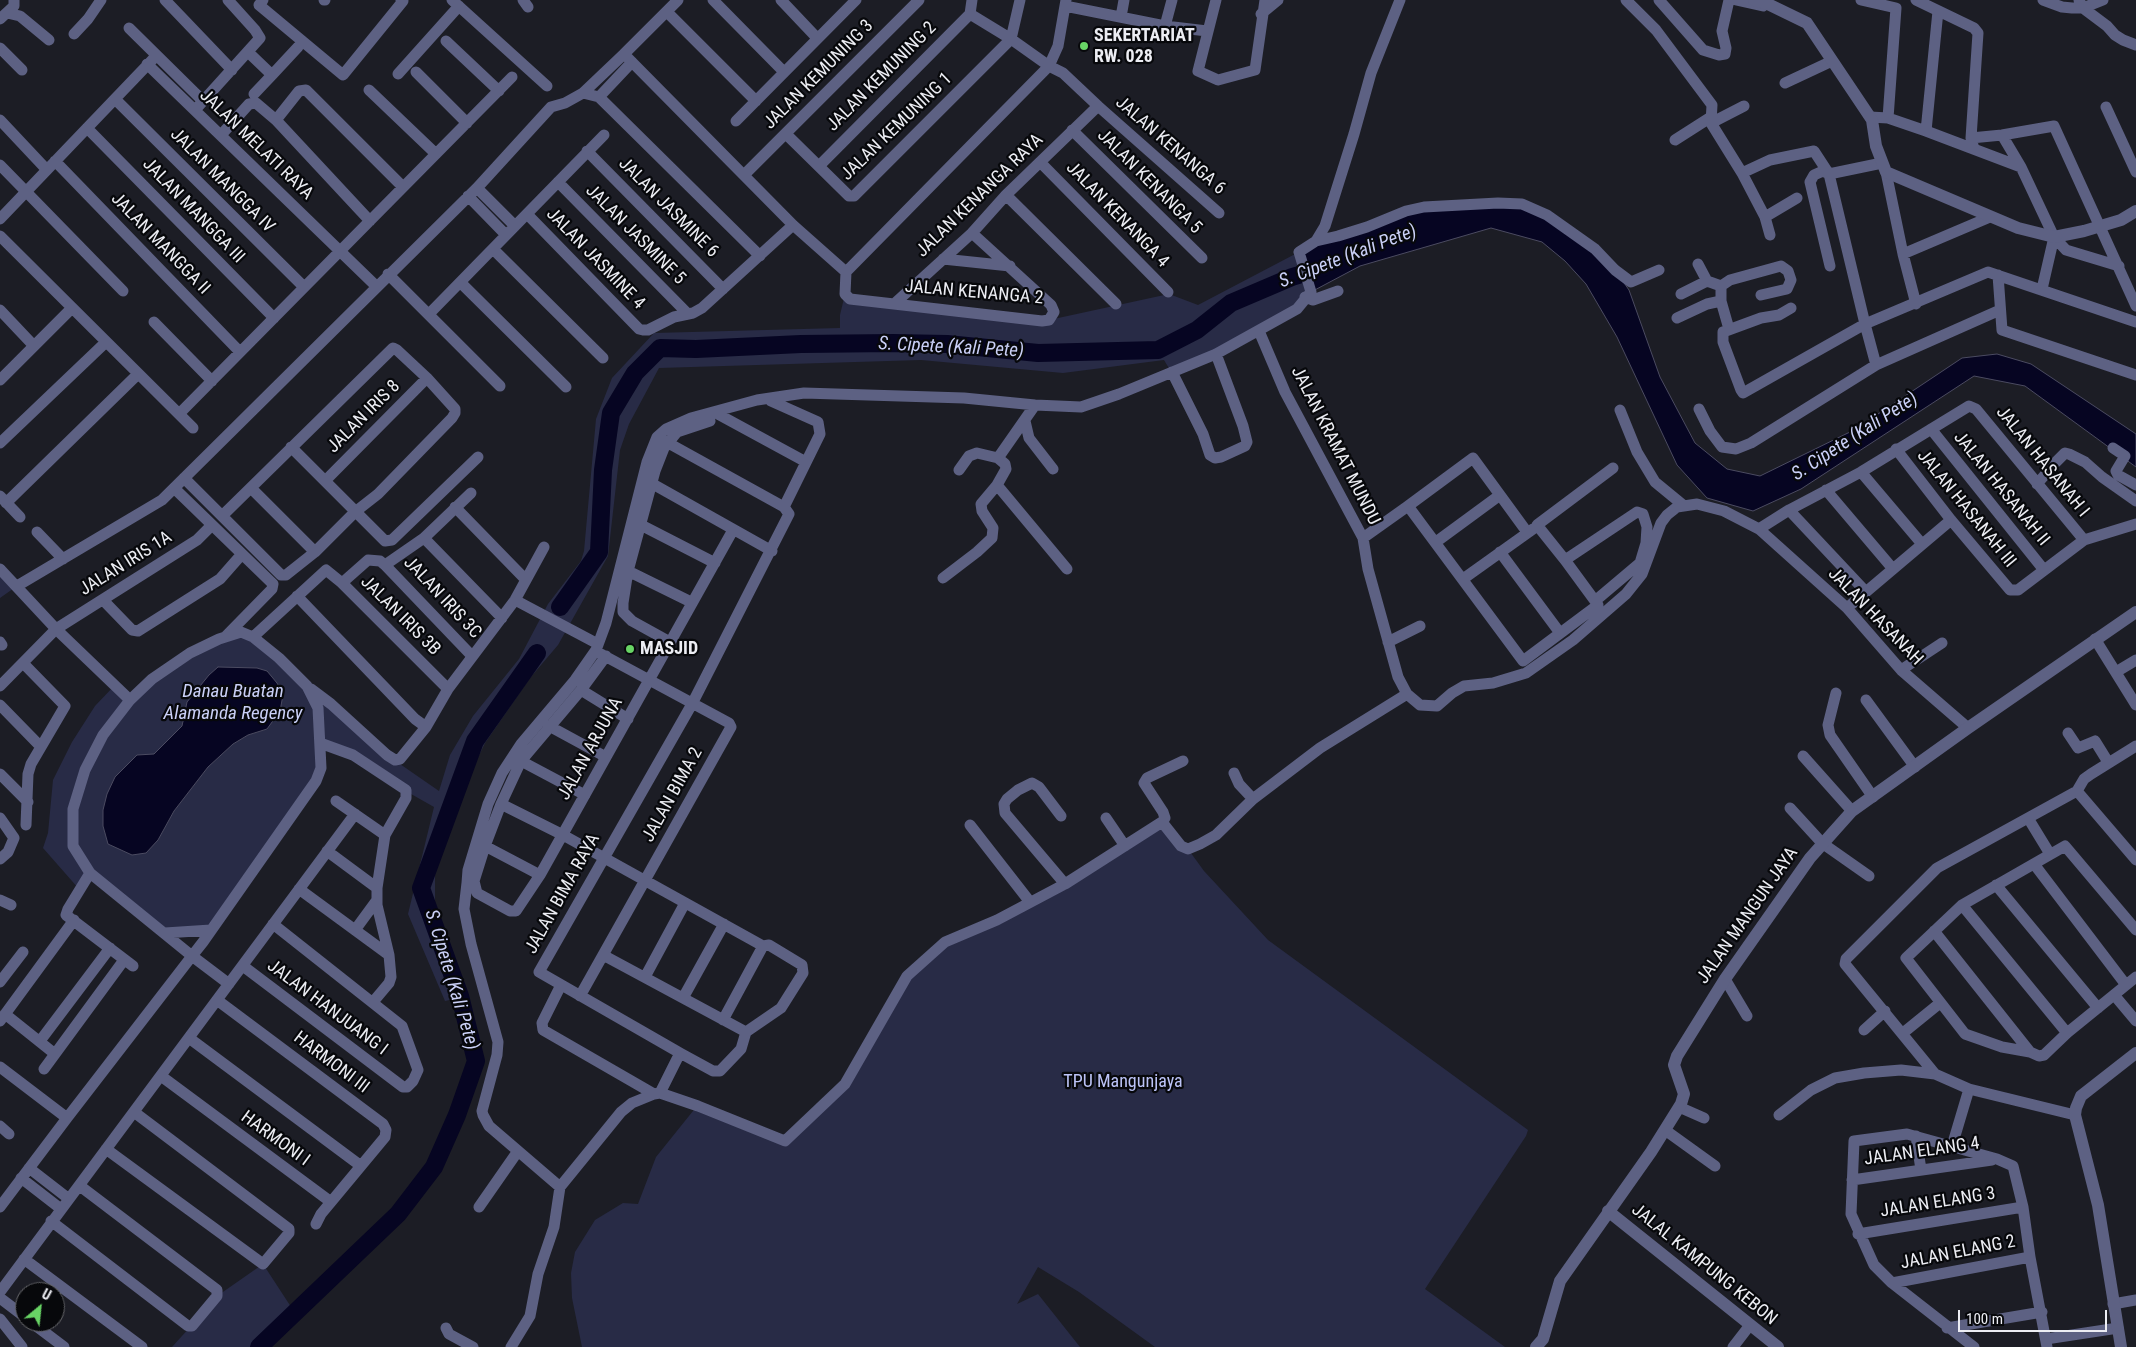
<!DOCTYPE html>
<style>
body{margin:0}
#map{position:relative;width:2136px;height:1347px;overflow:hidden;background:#1c1d25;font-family:"Roboto Condensed",sans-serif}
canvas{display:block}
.north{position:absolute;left:15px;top:1282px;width:50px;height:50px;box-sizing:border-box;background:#07080b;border:1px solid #636468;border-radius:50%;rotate:28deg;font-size:14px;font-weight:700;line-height:20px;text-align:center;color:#ecedf3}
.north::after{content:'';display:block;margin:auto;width:18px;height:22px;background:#68d465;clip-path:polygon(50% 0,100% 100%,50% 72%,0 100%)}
.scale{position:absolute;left:1958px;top:1310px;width:149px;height:22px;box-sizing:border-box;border:2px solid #ecedf3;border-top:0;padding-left:6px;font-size:15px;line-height:18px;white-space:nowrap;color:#ecedf3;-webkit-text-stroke:4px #07080b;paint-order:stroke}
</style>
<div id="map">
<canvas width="2136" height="1347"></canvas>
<div class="north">U</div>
<div class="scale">100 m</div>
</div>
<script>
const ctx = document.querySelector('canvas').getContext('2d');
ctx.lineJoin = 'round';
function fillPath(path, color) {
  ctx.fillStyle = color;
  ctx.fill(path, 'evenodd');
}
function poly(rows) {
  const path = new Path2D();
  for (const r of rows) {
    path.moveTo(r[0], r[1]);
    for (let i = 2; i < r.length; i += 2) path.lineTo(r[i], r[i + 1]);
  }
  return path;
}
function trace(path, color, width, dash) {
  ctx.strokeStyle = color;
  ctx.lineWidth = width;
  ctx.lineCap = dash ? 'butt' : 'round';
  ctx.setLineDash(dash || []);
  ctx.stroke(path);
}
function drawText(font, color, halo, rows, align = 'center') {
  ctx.font = font + ' "Roboto Condensed",sans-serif';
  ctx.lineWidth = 4.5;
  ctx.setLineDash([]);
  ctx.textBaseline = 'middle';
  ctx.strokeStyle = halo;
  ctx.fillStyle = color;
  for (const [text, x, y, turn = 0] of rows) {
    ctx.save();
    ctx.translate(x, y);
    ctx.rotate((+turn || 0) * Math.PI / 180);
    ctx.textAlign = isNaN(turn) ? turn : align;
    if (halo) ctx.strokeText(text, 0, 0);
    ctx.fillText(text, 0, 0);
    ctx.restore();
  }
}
fillPath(poly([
 [1299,252,1311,292,1302,303,1173,375,1164,360,1063,373,921,360,659,368,629,424,620,450,608,556,558,645,530,678,485,743,463,788,444,839,435,875,435,902,468,996,445,1001,408,914,434,807,321,743,321,768,211,930,165,933,90,873,79,889,43,848,48,833,53,780,72,742,95,706,115,685,130,699,152,679,241,632,387,755,439,791,450,755,473,716,519,659,548,604,581,561,584,551,596,419,612,378,654,333,840,328,840,315,845,294,1049,320,1169,294,1198,305],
 [749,346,696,349,675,348],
 [198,690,268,729,248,735,233,744,208,767,174,811,158,840,108,843,103,826,103,810,182,726,188,702],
 [0,569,17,586,0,598],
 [1162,822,1188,849,1204,871,1268,940,1528,1130,1526,1136,1425,1289,1505,1347,1155,1347,1079,1292,1038,1267,1017,1304,1038,1294,1080,1347,582,1347,572,1298,571,1273,575,1252,595,1220,623,1203,638,1204,656,1157,697,1106,789,1140,845,1084,891,1000,945,942,997,920],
 [263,1264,295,1313,257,1347,172,1347,220,1294]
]), '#282b46');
const water = poly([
 [1498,203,1547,215,1615,270,1629,290,1660,377,1695,443,1727,469,1760,476,1854,430,1962,358,1997,354,2031,364,2136,434,2136,467,2025,386,1974,376,1801,489,1753,511,1707,498,1677,465,1617,337,1586,284,1565,261,1542,242,1491,228,1360,266,1311,292,1299,252,1406,211,1498,203],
 [218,667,257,668,267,671,277,683,283,695,280,711,267,729,248,735,233,744,208,767,174,811,158,840,146,853,132,855,108,844,103,826,103,810,107,794,115,777,137,755,154,754,182,726,187,702,209,675,218,667]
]);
fillPath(water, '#060522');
trace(water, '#4b4b61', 1);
trace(poly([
 [560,607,599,552,603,470,611,413,635,373,660,348,696,349,801,344,893,343,947,344,1038,353,1158,350,1197,330,1231,303,1292,277,1322,268],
 [259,1347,398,1214,434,1167,457,1115,476,1061,460,996,421,888,475,741,537,653]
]), '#060522', 18);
trace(poly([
 [165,0,232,70],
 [263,0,259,5,343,75,403,1,401,0],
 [324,0,325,0],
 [452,0,547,86],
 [523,0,528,7],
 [678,0,624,54,793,225,846,272,1049,66,1058,46,1066,0],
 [713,0,784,72],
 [781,0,817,38],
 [1216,0,1198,71,1218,80,1255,70,1265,0],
 [1626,0,1656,30,1712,105,1711,123,1742,173,1765,217,1770,235],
 [1659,0,1703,50,1719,55,1725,54,1726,48,1722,31,1729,0],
 [1736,0,1763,6],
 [1861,0,1896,8,1888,118],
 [1916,0,1974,28,1978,33,1971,138,1974,149],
 [2043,0,2062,7,2072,8,2083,8,2103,0],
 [2079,0,2083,8,2107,26,2115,35,2123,40,2136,45],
 [1065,6,1165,26,1207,31],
 [667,12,756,101],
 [7,13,20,16,49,40],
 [970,14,972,0],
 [1261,14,1278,0],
 [1121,17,1124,0],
 [0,19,14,6,14,0],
 [1165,26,1172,0],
 [129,28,203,101],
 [74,34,88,19,101,0],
 [446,41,499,91],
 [0,48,22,70],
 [248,52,272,75,298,47],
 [624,54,583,93,599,97,632,62],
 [147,64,376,286],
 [416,72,467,123],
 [398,74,459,6],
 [1785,83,1832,61],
 [369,90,436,154],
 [254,94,272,75],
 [599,97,760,256],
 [115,99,304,287],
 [1098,106,1219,213],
 [2106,107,2136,172],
 [195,110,260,38,255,30,228,0],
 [1870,117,1888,118,1926,131,2021,167],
 [0,120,47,170],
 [276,120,299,91,306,90,403,187],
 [736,121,856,0],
 [1711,123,1744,106],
 [87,128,274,318],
 [1072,130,1202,258],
 [1926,131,1938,11],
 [786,134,849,196,854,196,1011,39,1020,0],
 [221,135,249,104,256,103,276,120,370,221],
 [2002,135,2021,167,2054,237,2066,250,2119,266],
 [1971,138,2002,135,2054,126,2136,306],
 [1675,140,1711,117],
 [587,151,723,289],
 [55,161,240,352],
 [1040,162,1168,292],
 [0,165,123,291],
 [820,165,970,14],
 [1886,172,1903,254,1916,304],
 [1742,173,1770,160,1814,151,1829,174],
 [1829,174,1823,171,1814,175,1810,182,1830,266],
 [744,175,919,0],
 [558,182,688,314],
 [477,188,515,226],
 [1006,195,1116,304],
 [468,196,506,235],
 [527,214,639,329,643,330,648,330,674,317,693,313,702,308,793,225],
 [1765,217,1797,198],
 [0,219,156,56],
 [0,236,193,428],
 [1316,241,1338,236,1367,227,1406,211,1424,207,1498,203,1522,204,1547,215,1595,249,1615,270,1631,282,1659,270],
 [493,249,603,358],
 [1903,254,1990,217],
 [943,259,1010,266],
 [1698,264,1707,281,1721,286],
 [846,272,845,294,850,299,894,304,972,233,1006,195,1098,106,1063,73,1049,66,1011,39,970,14],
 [388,274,500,386],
 [1998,275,2002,330,2136,375],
 [461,283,566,387],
 [2042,289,2054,237],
 [1681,294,1707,281],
 [1305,297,1313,300,1338,291],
 [1721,301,1721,286,1730,280,1781,266,1788,271,1791,280,1787,289,1761,295],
 [894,304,1042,321,1049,320,1054,312,1051,305,972,233],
 [1791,308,1779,315,1761,318,1723,332,1723,342,1741,390,1743,393,1865,324,1988,272,2136,322],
 [0,310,34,346],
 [429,314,604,135],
 [1677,318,1707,304,1721,301,1729,329],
 [154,322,212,381],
 [1259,331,1285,392,1363,538,1368,569,1398,677,1407,694,1420,705,1437,706,1452,693,1464,686,1493,683,1526,673,1573,640,1626,594,1642,574,1661,523,1667,515,1677,507,1697,504,1724,511,1759,529,1847,608,1901,670,1968,728],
 [1876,365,1865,324,1829,174,1882,163],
 [1172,372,1203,434,1210,455,1215,458,1221,457,1245,446,1247,442,1243,426,1216,354],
 [0,380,72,308],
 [1699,409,1710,431,1722,447,1736,449,1751,443,1876,365,2000,310],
 [1620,410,1637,452,1655,482,1683,505],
 [714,412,806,462],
 [179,414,512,77],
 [1025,421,1029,438,1053,469],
 [1931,429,2044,570],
 [661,439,784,507],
 [0,443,106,342],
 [291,447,385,541,392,540,478,457],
 [2113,448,2125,456,2116,471,2118,475,2136,485],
 [1896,449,1951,520,2010,590,2018,590,2084,540,2136,524],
 [998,458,1035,405],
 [1861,472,1922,544],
 [184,478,281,575,286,575,315,552,355,512,378,494,452,418,455,413,455,409,427,378,397,350,393,348,222,516],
 [325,481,427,378],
 [651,483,772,551],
 [2037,484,2056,462,2065,453,2069,454,2085,462,2102,477,2136,501],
 [997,485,1067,569],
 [174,488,273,584,272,589,226,636],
 [251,488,315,552],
 [1826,490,1893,569],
 [0,496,20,517],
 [6,503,138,374],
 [1408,506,1473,458,1527,532],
 [455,507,526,580],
 [1789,510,1866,592],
 [641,525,715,563],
 [1759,529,1789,510,1861,472,1969,406,1976,409,2084,540],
 [37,532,63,559],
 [424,538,502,618],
 [1363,538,1408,506,1523,661,1598,605,1565,560],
 [1436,542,1500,495],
 [1500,552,1560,633],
 [385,565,424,538,471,493],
 [0,569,56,629,130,700],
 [628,571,691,602],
 [943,578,977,552,992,538,993,528,982,511,981,504,997,485,1006,469,1005,464,998,458,977,453,969,456,959,470],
 [1463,579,1533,529],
 [342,583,368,560,380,561,385,565,472,656],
 [17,586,162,500,477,188,551,107,565,103,583,93],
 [297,596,415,719,426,727],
 [103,600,132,630,138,631,220,579,242,554],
 [515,600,598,644],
 [1595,601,1640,563,1646,543,1647,527,1643,514,1637,512,1565,560,1537,525,1613,468],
 [1847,608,1951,520],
 [253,637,326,570,342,583,448,689],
 [2095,639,2136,705],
 [0,642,2,645],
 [670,642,632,621,623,612,623,603,628,571,655,471,664,448,677,432,710,421],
 [1388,642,1420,626],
 [606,656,581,690,521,761,501,804,485,846,474,881,477,893,510,911,516,911,540,875,733,530],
 [23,663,65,706,31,764,28,774,26,825],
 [1901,670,1942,643],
 [2116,672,2136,660],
 [0,686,56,629,197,540,212,525],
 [311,689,331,704,387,755,395,760,400,759,426,727,448,689,515,600,544,547],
 [581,690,628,719],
 [1836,693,1828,725,1830,735,1873,797],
 [1866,700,1915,767],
 [0,705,41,747],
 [549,726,606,757],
 [2068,733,2078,748,2095,741,2108,762],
 [320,743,353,755,406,790,406,798,385,835],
 [2136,746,2091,774,2084,779,2077,791,2136,860],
 [1803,756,1852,811],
 [521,761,585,795],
 [1234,773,1239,784,1253,799],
 [0,774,28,802],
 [336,801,385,835,377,888,377,905,389,955,391,977,389,983,373,1002],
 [501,804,563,835,763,946,769,945,802,965,803,973,781,1008,746,1032,741,1049,720,1071,713,1071,680,1053],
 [1790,808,1822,843,1869,876],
 [1061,816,1039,787,1032,783,1018,790,1007,799,1004,804,1005,813,1065,884],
 [0,818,14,838,8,852,0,859],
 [1106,818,1125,846],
 [2028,818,2050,854],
 [1162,822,1165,818,1163,812,1144,783,1147,778,1183,761],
 [970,825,1030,902],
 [485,846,540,875],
 [327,851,377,888],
 [2034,864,2126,985],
 [90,873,68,909,66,915,133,966],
 [1996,885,2098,1008],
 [299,889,389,955],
 [0,900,11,905],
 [1962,905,2067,1033],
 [355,930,377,900],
 [2136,930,2065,846,1962,905,1906,958,1965,1034,2002,1047,2030,1052,2039,1056,2044,1055,2067,1033,2136,977],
 [1934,931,2030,1052],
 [165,933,211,930],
 [603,955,746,1032],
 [243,966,403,1087,407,1087,413,1081,418,1070,402,1026,273,924],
 [645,977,685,903],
 [1725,979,1747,1016],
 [0,982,23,952],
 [561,985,542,1023,543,1030,654,1094],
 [580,996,731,727,729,723,601,654],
 [2115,996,2136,1021],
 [683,998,724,924],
 [5,1014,55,1054],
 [723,1020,763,946],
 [0,1021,74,920],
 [1864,1030,1885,1011],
 [1903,1033,1940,1003],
 [189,1038,361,1166],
 [40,1041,110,948],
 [0,1067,67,1118],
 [44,1069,124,960],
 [161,1076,331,1202,385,1137,386,1130,383,1124,217,1000],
 [660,1093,680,1053,539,972,692,704,789,514,784,507,820,434,818,422,771,401,771,398],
 [1679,1107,1704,1118],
 [1779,1115,1811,1090,1835,1078,1864,1073,1901,1070,1935,1074],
 [2075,1115,1969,1089,1935,1074,1845,964,1846,959,1937,868,2077,791],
 [0,1126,9,1134],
 [1665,1130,1715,1166],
 [1916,1136,1921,1170],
 [1952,1146,1969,1089],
 [106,1149,263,1264,289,1233,289,1229,134,1112],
 [29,1168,69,1199],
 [21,1178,61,1209],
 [1852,1180,1992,1160],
 [560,1187,489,1126,483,1115,482,1111,497,1055,498,1042,471,944,464,909,467,883,468,870,488,804,502,773,521,744,575,680,596,650,606,623,647,462,657,437,666,429,691,418,757,400,804,393,964,398,1035,405,1081,407,1119,394,1216,354,1297,309,1311,292,1299,252,1316,241,1325,226,1354,134,1371,73,1400,0],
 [0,1207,67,1118,192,956,203,942,316,781,321,768,318,708,307,686,279,658,253,637,241,632,219,639,190,653,152,679,130,700,103,735,85,770,73,809,73,846,90,873,192,956,229,984],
 [479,1207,518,1151],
 [51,1221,188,1326,192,1326,217,1296,217,1290,80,1186],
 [316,1224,321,1214,331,1202],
 [1858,1234,2023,1207],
 [24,1259,142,1347],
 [1892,1283,2030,1257],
 [0,1292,355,814],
 [0,1298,25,1317],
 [2113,1304,2136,1300],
 [0,1319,22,1347],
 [31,1322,64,1347],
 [446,1328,449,1334,473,1347],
 [1947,1328,2042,1312],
 [2046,1339,2118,1328],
 [511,1347,530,1316,538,1274,554,1227,560,1187,621,1112,632,1103,654,1094,660,1093,698,1106,785,1141,845,1084,907,976,945,942,997,920,1065,884,1162,822,1181,846,1188,849,1200,844,1216,835,1253,799,1320,748,1407,694],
 [1733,1347,1750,1325],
 [1974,1347,1892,1283,1874,1265,1851,1214,1854,1141,1907,1134,1997,1159,2013,1166,2023,1207,2030,1257,2047,1347]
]), '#5d6183', 11);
trace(poly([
 [1754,0,1768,4,1807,23,1872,120,1876,146,1886,172,2018,228,2054,237,2084,231,2121,220,2136,211],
 [1608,1211,1778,1347],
 [1536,1347,1543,1339,1560,1281,1651,1152,1681,1104,1684,1094,1674,1065,1677,1056,1725,979,1810,858,1852,811,1968,728,2136,612],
 [2121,1347,2098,1205,2075,1115,2076,1108,2081,1096,2136,1053]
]), '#5d6183', 12);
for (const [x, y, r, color] of [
 [1084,46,5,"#68d465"],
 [630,649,5,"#68d465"]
]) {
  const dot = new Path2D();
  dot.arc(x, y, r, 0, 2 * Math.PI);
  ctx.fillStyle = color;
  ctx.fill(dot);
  trace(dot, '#07080b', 2);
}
drawText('bold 18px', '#ecedf3', '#07080b', [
 ["SEKERTARIAT",1094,36],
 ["RW. 028",1094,57],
 ["MASJID",640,649]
], 'left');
drawText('18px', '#ecedf3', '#07080b', [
 ["JALAN KEMUNING 3",819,75,-45],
 ["JALAN KEMUNING 2",882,77,-45],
 ["JALAN KEMUNING 1",897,127,-44],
 ["JALAN MELATI RAYA",256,145,44],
 ["JALAN KENANGA 6",1170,146,41],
 ["JALAN MANGGA IV",222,181,45],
 ["JALAN KENANGA 5",1149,182,45],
 ["JALAN KENANGA RAYA",980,196,-44],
 ["JALAN JASMINE 6",668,208,45],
 ["JALAN MANGGA III",193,211,46],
 ["JALAN KENANGA 4",1117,215,46],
 ["JALAN JASMINE 5",635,235,45],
 ["JALAN MANGGA II",160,244,46],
 ["JALAN JASMINE 4",595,259,46],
 ["JALAN KENANGA 2",974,293,5],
 ["JALAN IRIS 8",364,417,-45],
 ["JALAN KRAMAT MUNDU",1335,446,63],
 ["JALAN HASANAH I",2042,462,51],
 ["JALAN HASANAH II",2001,489,51],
 ["JALAN HASANAH III",1966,509,51],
 ["JALAN IRIS 1A",126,564,-32],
 ["JALAN IRIS 3C",442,598,47],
 ["JALAN IRIS 3B",400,616,45],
 ["JALAN HASANAH",1875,617,46],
 ["JALAN ARJUNA",591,749,-61],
 ["JALAN BIMA 2",673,795,-61],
 ["JALAN BIMA RAYA",563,894,-61],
 ["JALAN MANGUN JAYA",1748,916,-55],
 ["JALAN HANJUANG I",327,1008,37],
 ["HARMONI III",331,1063,37],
 ["HARMONI I",275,1139,36],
 ["JALAN ELANG 4",1922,1152,-8],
 ["JALAN ELANG 3",1938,1203,-9],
 ["JALAN ELANG 2",1958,1253,-11],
 ["JALAL KAMPUNG KEBON",1704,1265,39]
]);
drawText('18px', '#bcc3f7', '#07080b', [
 ["TPU Mangunjaya",1123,1082]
]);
drawText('italic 19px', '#cad0f7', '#07080b', [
 ["S. Cipete (Kali Pete)",1348,257,-21],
 ["S. Cipete (Kali Pete)",951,348,3],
 ["S. Cipete (Kali Pete)",1855,437,-33],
 ["Danau Buatan",233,692],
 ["Alamanda Regency",233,714],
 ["S. Cipete (Kali Pete)",451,980,73]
]);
</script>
